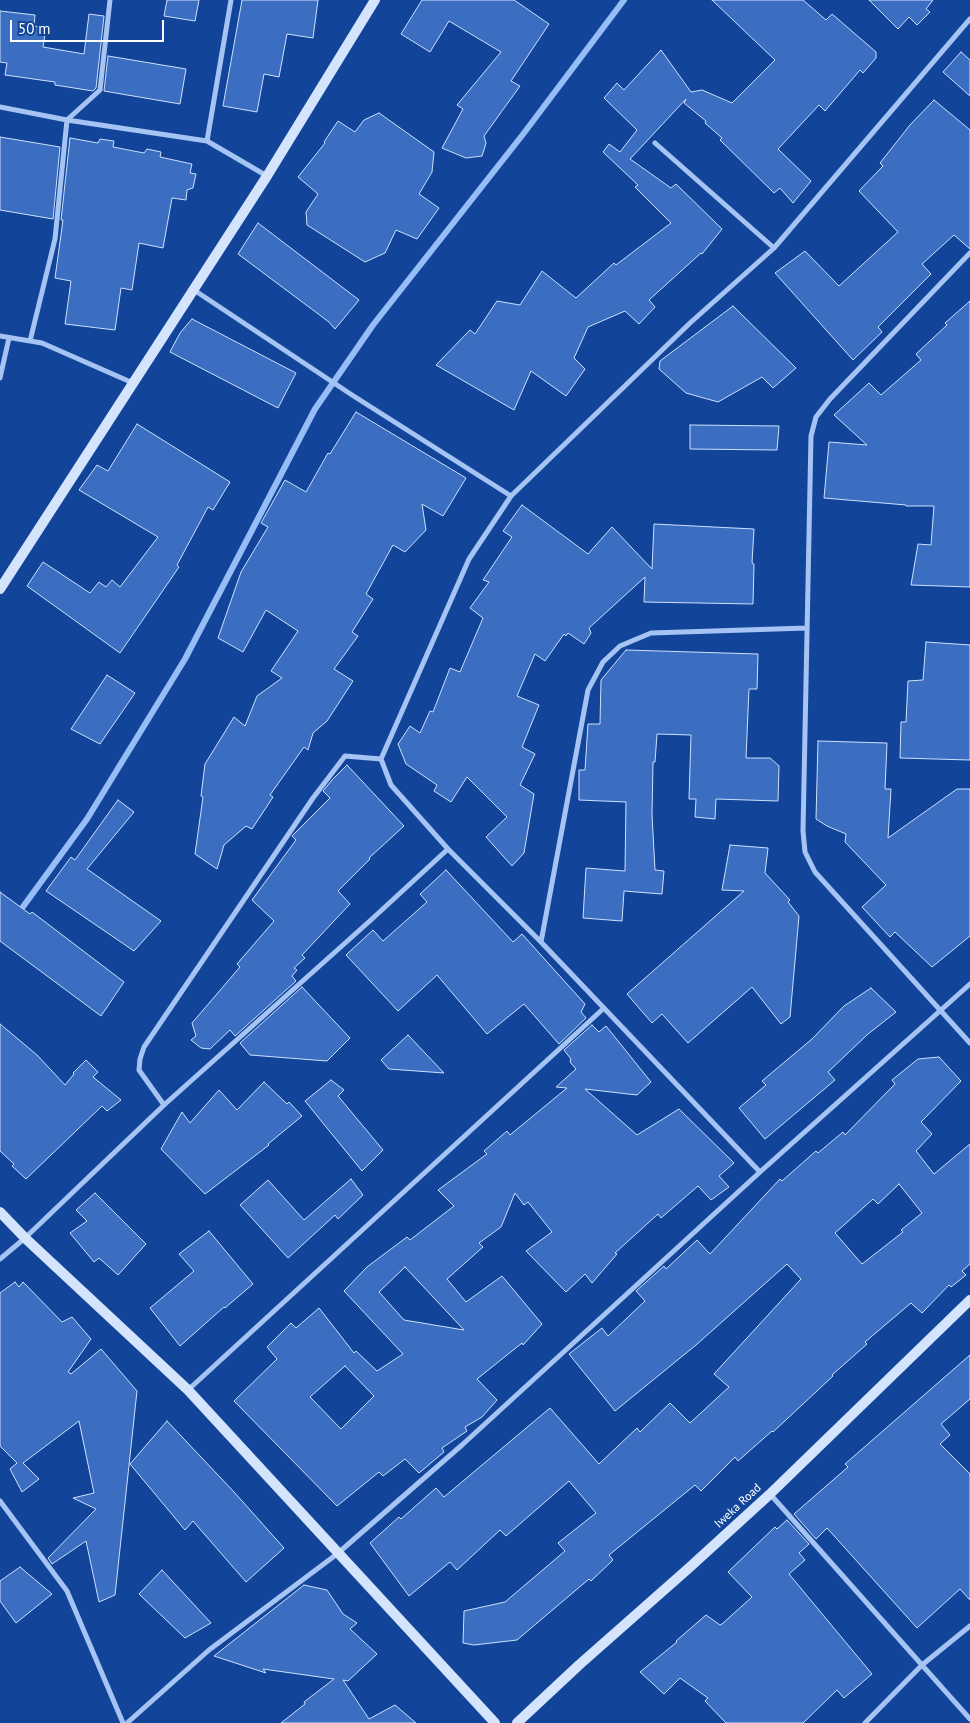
<!DOCTYPE html>
<style>
body{margin:0}
#map{position:relative;width:970px;height:1723px;overflow:hidden;background:#12459a;font-family:"PT Sans",sans-serif}
canvas{display:block}
.scale{position:absolute;left:10px;top:20px;width:154px;height:22px;box-sizing:border-box;border:2px solid #fff;border-top:0;padding-left:6px;font-size:15px;line-height:18px;white-space:nowrap;color:#fff;-webkit-text-stroke:4px #12459a;paint-order:stroke}
</style>
<div id="map">
<canvas width="970" height="1723"></canvas>
<div class="scale">50 m</div>
</div>
<script>
const ctx = document.querySelector('canvas').getContext('2d');
ctx.lineJoin = 'round';
function poly(rows) {
  const path = new Path2D();
  for (const r of rows) {
    path.moveTo(r[0], r[1]);
    for (let i = 2; i < r.length; i += 2) path.lineTo(r[i], r[i + 1]);
  }
  return path;
}
function trace(path, color, width, dash) {
  ctx.strokeStyle = color;
  ctx.lineWidth = width;
  ctx.lineCap = dash ? 'butt' : 'round';
  ctx.setLineDash(dash || []);
  ctx.stroke(path);
}
function fillPath(path, color) {
  ctx.fillStyle = color;
  ctx.fill(path, 'evenodd');
}
function drawText(font, color, halo, rows, align = 'center') {
  ctx.font = font + ' "PT Sans",sans-serif';
  ctx.lineWidth = 5;
  ctx.setLineDash([]);
  ctx.textBaseline = 'middle';
  ctx.strokeStyle = halo;
  ctx.fillStyle = color;
  for (const [text, x, y, turn = 0] of rows) {
    ctx.save();
    ctx.translate(x, y);
    ctx.rotate((+turn || 0) * Math.PI / 180);
    ctx.textAlign = isNaN(turn) ? turn : align;
    if (halo) ctx.strokeText(text, 0, 0);
    ctx.fillText(text, 0, 0);
    ctx.restore();
  }
}
trace(poly([
 [17,915,87,819,185,659,315,409,373,325,524,133,624,0]
]), '#97bdf7', 6);
const building = poly([
 [167,0,199,0,195,21,164,16,167,0],
 [242,0,318,0,313,38,287,34,279,77,264,74,257,112,223,106,242,0],
 [422,0,514,0,549,24,511,81,520,86,484,136,486,143,482,156,466,158,442,148,463,109,457,105,501,52,449,21,430,52,401,34,422,0],
 [712,0,803,0,826,20,832,14,876,52,876,58,863,73,860,70,825,111,819,105,778,149,811,181,793,203,780,188,774,193,720,140,722,138,705,123,706,121,684,103,686,99,630,159,671,188,676,184,722,229,702,254,701,253,649,300,655,307,639,324,625,311,588,327,574,358,585,369,566,396,531,371,514,410,436,365,470,330,475,334,497,301,520,305,542,271,576,298,614,263,616,265,671,223,635,187,638,185,603,152,609,144,620,152,637,130,604,98,617,83,624,90,661,50,691,92,702,90,732,103,775,60,712,0],
 [869,0,933,0,926,9,930,12,917,25,909,17,898,29,869,0],
 [0,11,35,15,34,26,46,28,43,47,84,54,89,14,104,16,96,88,93,91,55,85,55,82,5,75,7,63,0,62,0,11],
 [961,52,970,60,970,96,943,72,961,52],
 [108,56,186,69,180,104,104,91,108,56],
 [934,100,970,130,970,249,954,235,922,264,931,274,878,327,882,332,853,360,775,273,805,251,839,286,898,232,859,191,883,166,880,163,910,125,934,100],
 [379,113,434,152,432,172,419,194,439,208,417,239,396,230,385,253,365,262,307,225,306,212,318,194,298,177,325,143,324,142,338,121,355,132,364,120,379,113],
 [0,137,60,147,53,219,0,210,0,137],
 [70,138,98,143,100,139,114,141,113,147,144,153,147,149,161,152,160,157,192,164,190,173,196,174,193,188,187,190,186,200,172,198,163,248,139,243,132,290,121,288,115,330,65,324,71,281,55,278,63,220,61,220,70,138],
 [258,223,359,300,335,329,329,322,238,254,258,223],
 [970,301,970,587,911,585,918,544,931,545,934,506,906,506,906,505,824,498,829,442,867,445,834,415,869,383,881,395,921,360,916,354,947,325,945,323,970,301],
 [733,306,796,368,773,388,762,377,718,402,686,393,659,369,660,361,733,306],
 [192,319,296,373,278,408,170,352,180,333,192,319],
 [356,412,466,478,443,516,422,504,426,530,405,552,393,545,366,594,373,599,352,632,358,636,334,669,353,681,327,721,313,733,308,750,304,747,270,795,273,797,252,829,246,826,224,845,217,869,195,854,203,797,201,796,205,764,234,717,245,726,257,696,282,678,271,671,298,631,266,610,243,652,218,638,241,572,268,527,261,523,285,480,306,492,328,453,330,454,356,412],
 [137,424,230,482,213,510,208,507,177,565,179,567,120,653,27,586,43,562,90,593,99,582,106,587,112,580,120,587,158,537,79,490,97,465,108,471,137,424],
 [690,425,779,426,777,450,690,449,690,425],
 [522,505,588,554,612,527,652,569,654,524,754,529,752,563,754,564,753,604,644,602,645,577,589,628,591,633,584,644,568,633,566,636,564,634,545,661,535,654,517,696,539,705,522,747,535,754,520,785,534,794,524,853,512,866,486,837,507,817,467,777,451,802,434,791,437,785,406,764,398,744,410,726,420,733,430,711,433,712,450,668,460,672,483,618,470,608,489,582,483,580,512,537,503,531,522,505],
 [926,642,970,645,970,760,900,758,901,722,906,722,908,681,923,680,926,642],
 [626,650,758,654,757,689,749,689,746,758,770,758,779,766,778,801,716,799,715,819,695,817,696,799,689,799,691,735,657,734,655,762,653,762,652,815,655,870,664,871,662,894,624,891,622,921,583,918,586,868,625,871,626,802,579,800,579,770,585,770,588,724,600,724,601,680,626,650],
 [107,675,135,693,100,744,71,729,107,675],
 [818,741,887,743,885,789,891,789,888,838,957,789,970,789,970,936,932,967,895,932,890,937,862,907,886,885,845,842,846,834,827,826,816,819,818,741],
 [347,765,404,826,369,858,370,859,338,891,350,904,302,955,305,958,294,968,297,970,292,976,296,981,235,1036,230,1030,210,1049,201,1048,191,1040,196,1036,192,1023,240,967,237,964,274,921,252,900,296,840,292,836,330,798,323,791,332,780,347,765],
 [118,800,134,812,87,869,161,921,134,951,46,891,71,857,75,860,118,800],
 [730,845,768,848,765,873,790,900,788,902,799,916,790,1017,781,1024,752,987,688,1043,662,1014,652,1023,627,994,744,891,722,890,730,845],
 [446,870,513,942,522,934,585,1004,581,1012,586,1018,559,1044,524,1004,487,1034,437,975,398,1011,346,955,373,930,383,941,427,902,420,894,446,870],
 [0,892,30,914,32,912,124,982,101,1016,0,941,0,892],
 [302,987,350,1038,327,1061,250,1055,240,1043,302,987],
 [871,988,896,1012,868,1034,828,1072,835,1080,765,1139,739,1108,766,1085,762,1081,812,1039,844,1006,871,988],
 [0,1024,37,1055,65,1085,74,1074,73,1073,86,1060,98,1072,93,1077,121,1100,107,1111,102,1106,26,1179,12,1166,14,1164,0,1151,0,1024],
 [592,1025,599,1032,606,1026,651,1082,637,1095,585,1089,637,1135,679,1109,734,1163,719,1176,729,1187,711,1200,698,1186,661,1218,658,1214,615,1253,617,1254,592,1283,585,1274,566,1292,526,1251,552,1232,528,1202,524,1205,515,1193,501,1227,479,1243,483,1247,447,1279,466,1302,502,1276,542,1324,523,1345,522,1343,477,1379,497,1400,482,1417,465,1427,467,1431,442,1448,444,1452,419,1473,405,1459,383,1476,379,1472,337,1506,234,1401,277,1359,267,1347,291,1323,296,1328,319,1308,354,1353,356,1351,377,1371,403,1354,344,1291,367,1267,407,1237,410,1240,454,1206,438,1190,487,1154,484,1151,507,1131,510,1135,567,1088,556,1087,576,1069,570,1062,571,1059,564,1050,592,1025],
 [405,1267,464,1330,404,1320,379,1292,405,1267],
 [345,1366,374,1396,341,1429,310,1397,345,1366],
 [408,1035,444,1073,389,1069,381,1060,408,1035],
 [939,1057,961,1081,921,1122,932,1134,916,1151,934,1174,970,1144,970,1264,962,1271,966,1275,951,1287,949,1285,922,1313,911,1303,865,1342,867,1344,832,1375,833,1376,773,1432,772,1431,738,1461,735,1457,701,1491,695,1485,609,1555,613,1560,591,1581,589,1579,517,1640,474,1645,463,1643,464,1611,505,1602,565,1551,558,1543,596,1513,569,1481,506,1536,500,1530,457,1570,450,1562,409,1596,370,1543,399,1517,401,1519,436,1488,444,1497,550,1408,599,1464,637,1428,640,1432,670,1403,690,1423,729,1387,714,1374,801,1279,787,1264,696,1345,615,1411,569,1354,602,1328,608,1336,645,1301,636,1291,664,1266,666,1269,697,1240,710,1254,780,1179,782,1181,816,1151,818,1153,843,1132,845,1135,895,1084,892,1080,918,1059,939,1057],
 [899,1184,922,1213,901,1230,903,1232,862,1264,835,1233,873,1199,878,1204,899,1184],
 [331,1080,344,1090,338,1096,383,1150,362,1171,305,1101,331,1080],
 [264,1082,287,1104,289,1102,302,1116,268,1144,269,1145,205,1194,161,1149,182,1112,190,1123,219,1090,237,1110,264,1082],
 [351,1179,363,1195,338,1219,335,1215,288,1258,240,1205,268,1180,304,1220,351,1179],
 [95,1193,146,1244,118,1275,99,1258,94,1262,70,1233,87,1221,76,1210,95,1193],
 [209,1231,253,1284,225,1308,224,1307,180,1346,150,1308,194,1271,179,1254,209,1231],
 [15,1282,19,1287,23,1282,62,1322,72,1317,91,1339,68,1372,71,1374,101,1349,137,1391,115,1595,99,1602,86,1541,52,1564,48,1558,96,1509,73,1498,94,1493,79,1421,23,1463,39,1479,22,1492,10,1469,17,1463,0,1446,0,1293,15,1282],
 [970,1355,970,1399,941,1424,950,1435,940,1444,970,1474,970,1600,960,1589,917,1628,827,1528,816,1539,794,1514,848,1467,845,1464,970,1355],
 [167,1421,234,1492,284,1548,246,1582,193,1521,185,1530,130,1464,167,1421],
 [787,1520,809,1544,799,1553,805,1560,789,1574,872,1674,844,1698,837,1690,803,1723,726,1723,705,1701,708,1698,680,1678,664,1694,640,1672,677,1642,676,1641,706,1615,720,1625,722,1624,752,1597,728,1572,775,1527,777,1529,787,1520],
 [20,1567,52,1594,16,1623,0,1601,0,1581,20,1567],
 [162,1570,211,1623,185,1638,139,1594,162,1570],
 [304,1585,327,1590,343,1614,357,1623,350,1629,377,1654,348,1681,343,1680,369,1719,395,1705,416,1723,281,1723,305,1704,304,1702,334,1679,263,1669,266,1673,214,1656,304,1585]
]);
fillPath(building, '#3b6ec1');
trace(building, '#cee0fd', 1);
trace(poly([
 [0,107,67,120,207,141,267,176],
 [207,141,231,0],
 [655,143,774,248],
 [970,253,830,399,816,417,811,436,803,831,805,852,815,872,970,1043],
 [194,290,352,395,511,496],
 [0,336,42,343,133,383],
 [30,341,55,239,67,120,100,90,110,0],
 [0,378,9,338],
 [541,942,588,690,603,662,620,646,651,633,807,628],
 [164,1105,139,1070,140,1059,144,1047,313,798,345,756,381,759],
 [760,1172,541,942,448,849,391,785,381,759,469,559,511,496,690,323,774,248,970,19],
 [0,1259,25,1238,164,1105,372,919,448,849],
 [188,1390,604,1008],
 [770,1494,970,1719],
 [0,1501,67,1591,123,1723],
 [127,1723,209,1650,337,1554,462,1445,760,1172,970,984],
 [865,1723,922,1665,970,1626]
]), '#a5c4f4', 5);
trace(poly([
 [0,589,267,176,375,0],
 [0,1212,25,1238,188,1390,495,1723],
 [517,1723,579,1665,690,1567,770,1494,970,1300]
]), '#d5e4fd', 10);
drawText('12px', '#fff', '#12459a', [
 ["Iweka Road",738,1506,-43]
]);
</script>
